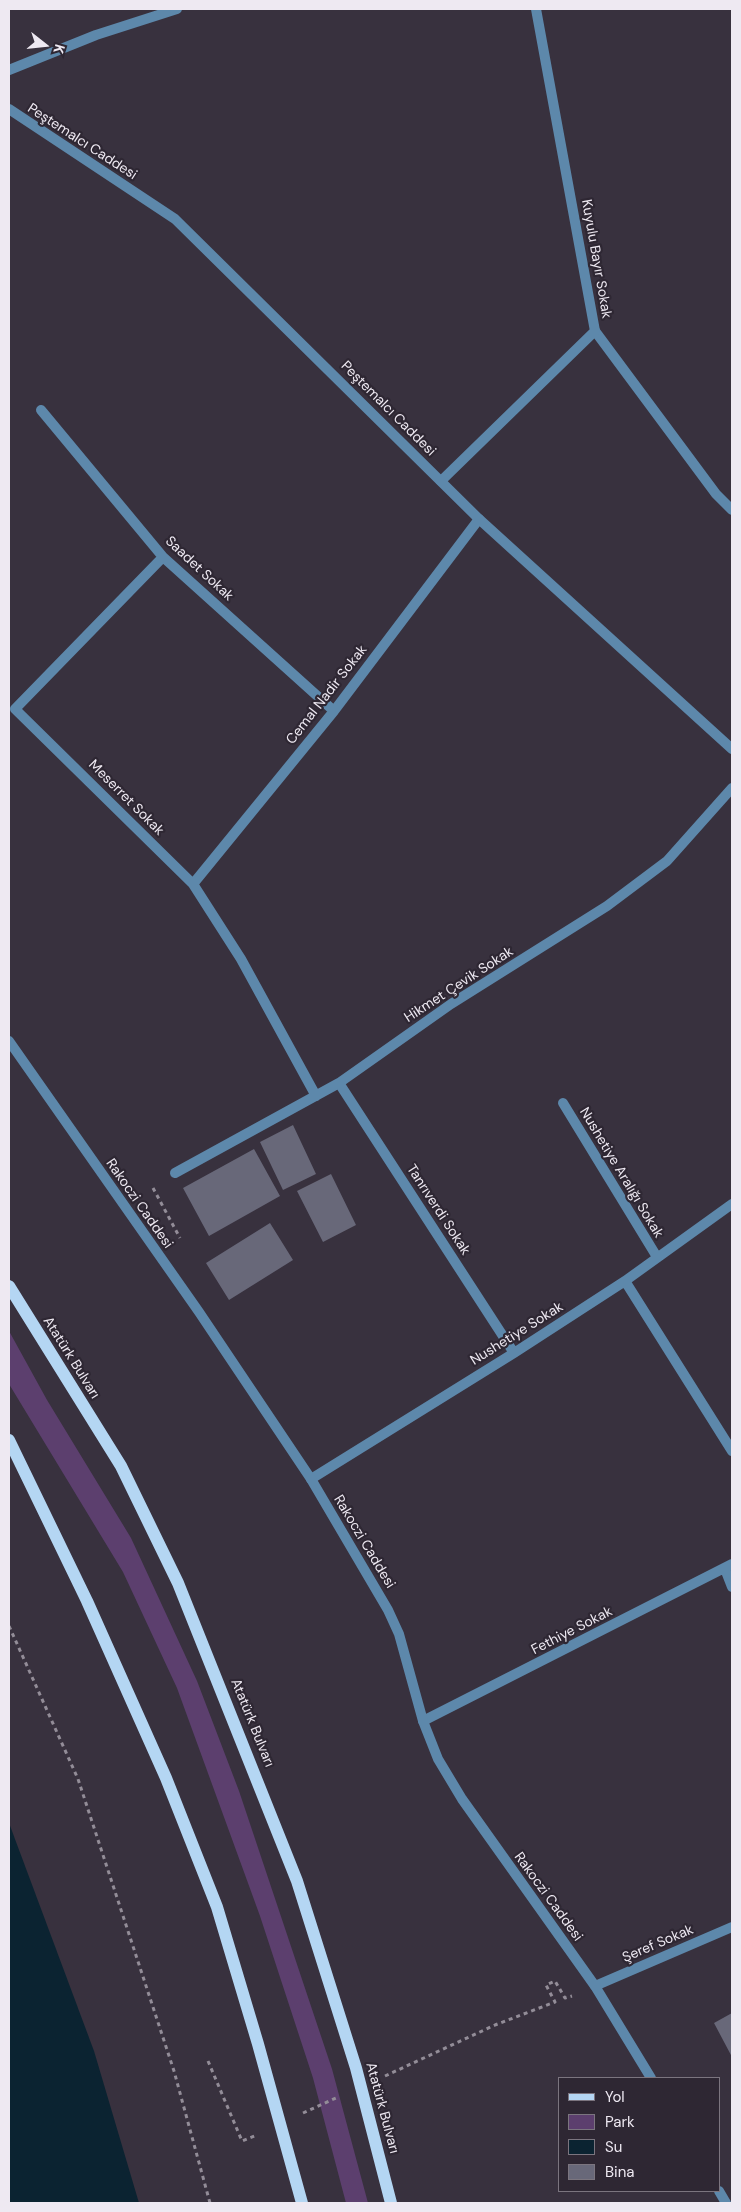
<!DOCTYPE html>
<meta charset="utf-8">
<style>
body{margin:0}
#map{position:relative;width:741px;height:2212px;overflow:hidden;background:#38313e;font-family:"DM Sans",sans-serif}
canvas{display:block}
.frame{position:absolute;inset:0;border:10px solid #eee9f2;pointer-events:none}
.legend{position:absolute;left:558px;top:2077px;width:162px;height:115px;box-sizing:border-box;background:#2e2733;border:1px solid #7b757f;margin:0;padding:6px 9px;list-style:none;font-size:15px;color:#eee9f2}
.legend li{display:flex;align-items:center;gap:10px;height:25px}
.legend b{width:25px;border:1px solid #7b757f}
.north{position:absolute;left:20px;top:20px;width:50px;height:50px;-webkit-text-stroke:4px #2e2733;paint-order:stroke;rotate:106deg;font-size:14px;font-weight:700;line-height:20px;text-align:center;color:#eee9f2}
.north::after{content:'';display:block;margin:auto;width:18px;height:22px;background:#eee9f2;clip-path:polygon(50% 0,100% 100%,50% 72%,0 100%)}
</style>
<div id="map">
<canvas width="741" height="2212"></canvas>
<div class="frame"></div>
<ul class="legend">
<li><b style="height:6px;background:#b4d6f3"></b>Yol</li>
<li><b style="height:14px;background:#5c3f6e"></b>Park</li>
<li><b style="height:14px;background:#0b2331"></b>Su</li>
<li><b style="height:14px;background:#686879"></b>Bina</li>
</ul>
<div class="north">K</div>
</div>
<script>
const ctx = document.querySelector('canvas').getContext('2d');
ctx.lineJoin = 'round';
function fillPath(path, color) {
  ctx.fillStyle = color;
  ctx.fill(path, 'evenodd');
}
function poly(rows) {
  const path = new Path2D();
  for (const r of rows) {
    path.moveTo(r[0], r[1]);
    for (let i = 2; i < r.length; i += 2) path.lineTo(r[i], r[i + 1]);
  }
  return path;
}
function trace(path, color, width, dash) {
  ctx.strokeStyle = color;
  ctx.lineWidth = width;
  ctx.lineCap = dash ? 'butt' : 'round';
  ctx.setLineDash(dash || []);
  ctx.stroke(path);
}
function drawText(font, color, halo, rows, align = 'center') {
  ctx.font = font + ' "DM Sans",sans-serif';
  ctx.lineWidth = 4.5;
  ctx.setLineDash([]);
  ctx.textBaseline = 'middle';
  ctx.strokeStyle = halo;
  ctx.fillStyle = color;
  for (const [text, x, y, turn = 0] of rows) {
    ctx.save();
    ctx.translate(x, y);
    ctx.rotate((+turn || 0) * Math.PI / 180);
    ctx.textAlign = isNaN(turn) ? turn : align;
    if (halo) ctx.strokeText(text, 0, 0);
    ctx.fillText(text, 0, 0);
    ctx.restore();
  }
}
fillPath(poly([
 [9,1331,47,1400,131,1538,197,1681,239,1791,332,2069,368,2203,346,2203,313,2078,260,1916,177,1688,123,1572,9,1384]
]), '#5c3f6e');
fillPath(poly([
 [9,1823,94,2051,139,2203,9,2203]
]), '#0b2331');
fillPath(poly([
 [293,1125,316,1174,283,1190,260,1142],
 [254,1149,280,1196,209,1236,183,1188],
 [331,1174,356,1225,323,1242,297,1191],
 [270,1223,293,1260,229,1300,206,1263],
 [732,2013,732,2057,714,2023]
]), '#686879');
trace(poly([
 [153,1188,180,1238],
 [9,1626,78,1779,174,2071,210,2203],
 [208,2061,242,2141,257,2135],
 [385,2076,495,2025,555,2002,546,1985,555,1981,565,1998,572,1996],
 [303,2113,338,2097]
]), '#938d98', 3, [4, 4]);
trace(poly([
 [595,331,716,494,732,510]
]), '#5d88ab', 10);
trace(poly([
 [9,70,96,35,177,9],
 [41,410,163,557,334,711],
 [441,481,595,331,536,9],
 [163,557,15,709,193,884,241,959,316,1096],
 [193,884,334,711,479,519],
 [339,1083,514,1353],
 [563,1103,657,1257],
 [175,1173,339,1083,451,1004,607,906,667,861,732,788],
 [625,1281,732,1451],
 [311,1479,514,1353,625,1281,732,1204],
 [725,1569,732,1587],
 [423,1721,732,1564],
 [595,1986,732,1927]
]), '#5d88ab', 10);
trace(poly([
 [9,109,175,219,479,519,732,749],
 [9,1041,199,1312,311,1479,388,1610,399,1634,423,1721,438,1759,462,1799,595,1986,651,2078],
 [719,2191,726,2203]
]), '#5d88ab', 10);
trace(poly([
 [9,1286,121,1466,178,1583,297,1881,356,2068,391,2203],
 [9,1440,87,1601,166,1778,217,1907,258,2044,302,2203]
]), '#b4d6f3', 12);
drawText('14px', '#eee9f2', '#2e2733', [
 ["Peştemalcı Caddesi",82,142,33],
 ["Kuyulu Bayır Sokak",596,259,80],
 ["Peştemalcı Caddesi",388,409,45],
 ["Saadet Sokak",199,569,43],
 ["Cemal Nadir Sokak",327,695,-52],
 ["Meserret Sokak",126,798,45],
 ["Hikmet Çevik Sokak",459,985,-33],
 ["Nushetiye Aralığı Sokak",621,1173,59],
 ["Rakoczi Caddesi",139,1204,55],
 ["Tanrıverdi Sokak",438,1210,57],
 ["Nushetiye Sokak",517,1334,-32],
 ["Atatürk Bulvarı",71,1358,58],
 ["Rakoczi Caddesi",364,1542,59],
 ["Fethiye Sokak",572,1631,-27],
 ["Atatürk Bulvarı",252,1723,68],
 ["Rakoczi Caddesi",548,1897,54],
 ["Şeref Sokak",658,1944,-23],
 ["Atatürk Bulvarı",382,2108,75]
]);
</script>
